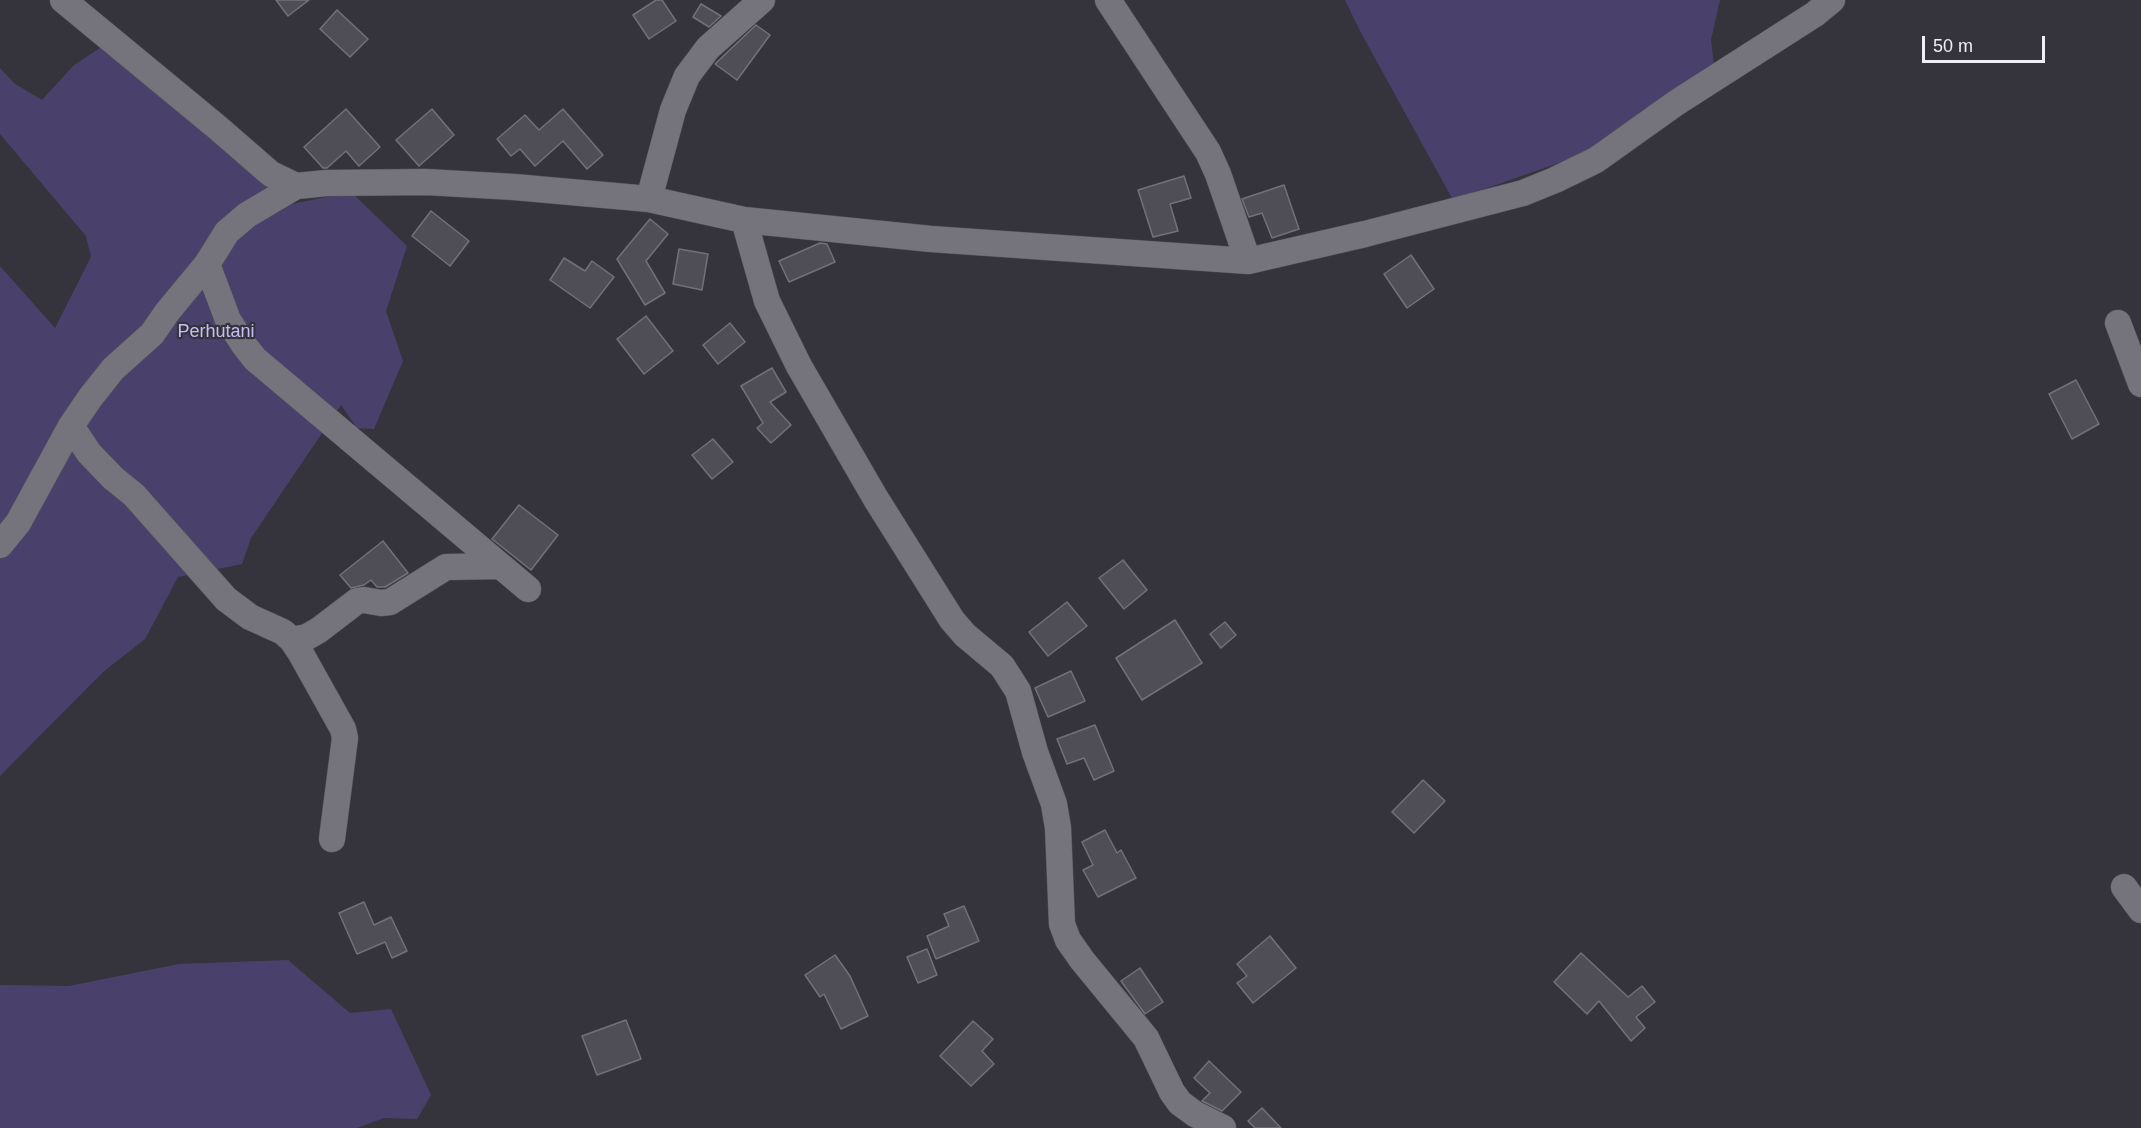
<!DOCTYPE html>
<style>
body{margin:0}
#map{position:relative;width:2141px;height:1128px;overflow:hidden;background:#35343d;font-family:Arial,sans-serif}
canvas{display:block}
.scale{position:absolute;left:1922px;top:36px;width:123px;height:27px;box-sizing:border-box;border:3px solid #efeef4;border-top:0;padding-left:8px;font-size:18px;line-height:21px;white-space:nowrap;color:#efeef4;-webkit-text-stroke:4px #35343d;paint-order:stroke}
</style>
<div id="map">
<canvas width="2141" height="1128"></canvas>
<div class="scale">50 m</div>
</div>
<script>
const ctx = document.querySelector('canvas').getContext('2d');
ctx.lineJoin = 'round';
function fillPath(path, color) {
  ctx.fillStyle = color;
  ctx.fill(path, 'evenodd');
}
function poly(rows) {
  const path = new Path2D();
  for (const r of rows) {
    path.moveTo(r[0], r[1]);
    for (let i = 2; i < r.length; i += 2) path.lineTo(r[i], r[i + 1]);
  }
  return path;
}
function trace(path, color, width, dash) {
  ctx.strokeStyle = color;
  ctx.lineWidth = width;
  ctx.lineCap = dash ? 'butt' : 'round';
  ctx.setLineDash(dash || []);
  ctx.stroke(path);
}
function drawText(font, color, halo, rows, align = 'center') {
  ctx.font = font + ' Arial,sans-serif';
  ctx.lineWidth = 4.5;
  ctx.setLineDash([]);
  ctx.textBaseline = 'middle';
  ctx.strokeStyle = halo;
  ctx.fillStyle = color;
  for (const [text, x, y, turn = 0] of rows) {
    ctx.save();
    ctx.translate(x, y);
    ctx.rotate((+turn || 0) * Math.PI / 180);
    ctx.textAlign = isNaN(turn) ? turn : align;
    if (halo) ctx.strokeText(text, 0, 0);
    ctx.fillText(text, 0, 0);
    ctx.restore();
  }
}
fillPath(poly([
 [1345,0,1720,0,1711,40,1715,74,1607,146,1453,200,1360,31],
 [106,44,226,142,262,184,292,204,351,192,407,246,386,311,403,361,374,429,357,428,341,405,251,538,242,564,178,577,145,639,103,672,0,776,0,266,55,328,91,257,86,236,0,134,0,68,15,84,42,100,74,65],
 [288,960,350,1013,391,1009,431,1095,417,1119,384,1118,357,1128,0,1128,0,985,69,986,179,964]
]), '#49416b');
const building = poly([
 [276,0,309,0,288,16,276,0],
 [656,0,662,0,676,21,649,39,633,15,656,0],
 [701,4,721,16,709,27,693,17,701,4],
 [337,10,368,39,350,57,320,29,337,10],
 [756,25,770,35,737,80,715,64,756,25],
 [346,109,380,147,359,166,346,151,327,168,323,168,304,147,346,109],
 [432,109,454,135,419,166,396,140,432,109],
 [563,109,603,155,587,169,563,141,535,166,520,149,511,156,497,139,525,115,539,130,563,109],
 [1184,176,1191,198,1170,204,1178,231,1153,237,1138,190,1184,176],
 [1284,185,1299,229,1272,238,1262,213,1249,217,1242,199,1284,185],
 [431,211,469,241,450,266,412,236,431,211],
 [650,219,668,234,646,261,665,293,645,305,617,259,650,219],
 [820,243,827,244,835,262,789,282,779,261,820,243],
 [679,249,708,254,702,290,673,284,679,249],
 [1411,255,1434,289,1407,308,1384,274,1411,255],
 [564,258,585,271,592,261,614,277,590,308,550,280,564,258],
 [646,316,673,351,644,374,617,339,646,316],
 [730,323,745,342,718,364,703,345,730,323],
 [772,368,786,392,770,402,791,425,771,443,757,428,763,423,741,386,772,368],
 [2076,380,2099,424,2072,439,2049,394,2076,380],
 [713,439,733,462,712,479,692,455,713,439],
 [519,505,558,535,531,570,492,539,519,505],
 [383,541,408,573,385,587,377,587,371,580,364,585,351,588,340,575,383,541],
 [1123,560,1147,590,1124,609,1099,578,1123,560],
 [1067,602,1087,626,1048,656,1029,632,1067,602],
 [1175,620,1202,663,1142,700,1116,658,1175,620],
 [1225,622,1236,635,1221,648,1210,634,1225,622],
 [1071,671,1085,701,1048,717,1035,688,1071,671],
 [1095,725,1114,771,1094,780,1084,758,1067,764,1057,739,1095,725],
 [1423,780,1445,801,1414,833,1392,812,1423,780],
 [1105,830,1117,853,1121,850,1136,878,1098,897,1083,870,1093,865,1082,842,1105,830],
 [364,902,374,925,391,917,407,951,392,958,385,942,357,954,339,913,364,902],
 [964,906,979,941,936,959,927,936,949,926,944,914,964,906],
 [1270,936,1296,968,1253,1003,1237,983,1247,976,1237,964,1270,936],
 [927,949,937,975,918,983,907,957,927,949],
 [1581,953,1628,997,1642,986,1655,1002,1636,1017,1645,1028,1631,1041,1599,1001,1587,1014,1554,982,1581,953],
 [835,955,850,976,868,1016,841,1029,824,994,820,997,805,975,835,955],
 [1140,968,1163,1002,1145,1014,1121,981,1140,968],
 [626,1020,641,1059,597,1075,582,1036,626,1020],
 [973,1021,993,1039,982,1051,994,1064,971,1086,940,1056,973,1021],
 [1209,1061,1241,1092,1222,1111,1202,1101,1210,1093,1194,1078,1209,1061],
 [1262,1108,1281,1128,1255,1128,1248,1121,1262,1108]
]);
fillPath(building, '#4f4e57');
trace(building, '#72717b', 1.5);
const minor = poly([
 [63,0,218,128,271,174,296,186,327,183,426,182,514,187,649,199,744,220,931,239,1248,261,1365,234,1523,193,1555,180,1596,160,1676,103,1815,14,1832,0],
 [1108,0,1208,152,1218,174,1248,261],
 [649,199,673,110,687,76,708,48,762,0],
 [744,220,767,301,799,366,876,499,952,620,965,635,1002,666,1018,691,1035,752,1054,804,1058,828,1062,924,1068,940,1082,960,1146,1038,1172,1092,1180,1103,1195,1114,1223,1128],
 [207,264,228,320,244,345,255,359,528,589],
 [2118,323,2141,384],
 [71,426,89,453,113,478,134,495,226,599,250,617,283,632,292,640,300,652,343,729,345,738,332,839],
 [0,545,18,523,71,426,90,398,113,369,152,334,168,311,207,264,227,232,247,215,296,186],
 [292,640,307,637,319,630,357,601,364,600,381,603,390,602,446,567,500,566],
 [2124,887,2141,910]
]);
trace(minor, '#54535a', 27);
trace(minor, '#75747d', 26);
drawText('18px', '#c7bdfa', '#35343d', [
 ["Perhutani",216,332]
]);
</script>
